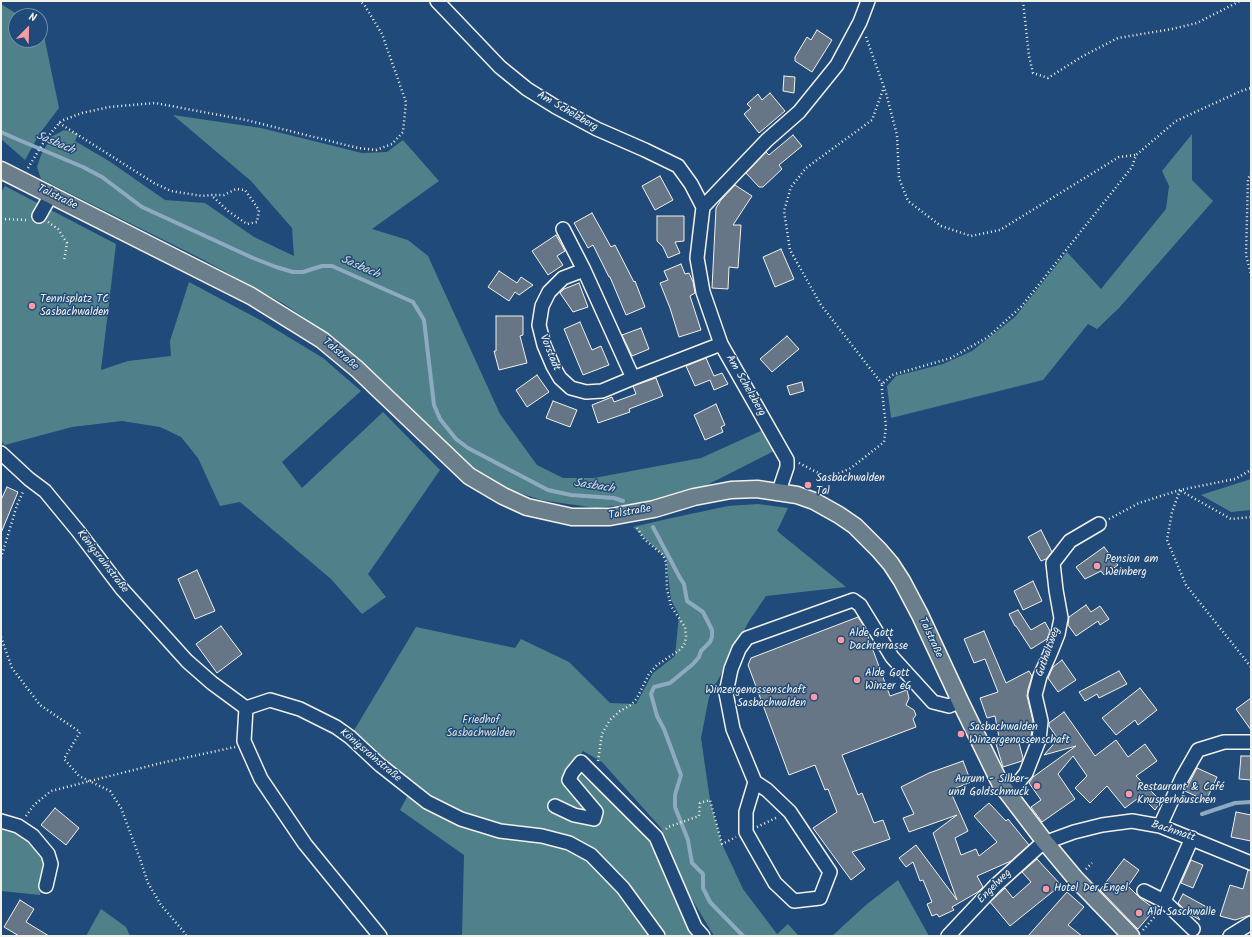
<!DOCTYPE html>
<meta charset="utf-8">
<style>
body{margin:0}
#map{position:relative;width:1252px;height:937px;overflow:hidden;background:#1f4a7a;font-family:Kalam,sans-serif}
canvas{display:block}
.frame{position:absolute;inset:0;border:2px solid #f4f1e8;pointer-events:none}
.north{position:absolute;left:8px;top:8px;width:40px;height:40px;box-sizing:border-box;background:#1f4a7a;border:1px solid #748da6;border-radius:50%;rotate:23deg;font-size:11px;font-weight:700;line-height:16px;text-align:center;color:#f4f1e8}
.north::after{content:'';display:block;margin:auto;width:14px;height:18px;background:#ff9aa2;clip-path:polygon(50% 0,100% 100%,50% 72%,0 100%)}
</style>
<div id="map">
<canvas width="1252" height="937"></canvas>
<div class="frame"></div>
<div class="north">N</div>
</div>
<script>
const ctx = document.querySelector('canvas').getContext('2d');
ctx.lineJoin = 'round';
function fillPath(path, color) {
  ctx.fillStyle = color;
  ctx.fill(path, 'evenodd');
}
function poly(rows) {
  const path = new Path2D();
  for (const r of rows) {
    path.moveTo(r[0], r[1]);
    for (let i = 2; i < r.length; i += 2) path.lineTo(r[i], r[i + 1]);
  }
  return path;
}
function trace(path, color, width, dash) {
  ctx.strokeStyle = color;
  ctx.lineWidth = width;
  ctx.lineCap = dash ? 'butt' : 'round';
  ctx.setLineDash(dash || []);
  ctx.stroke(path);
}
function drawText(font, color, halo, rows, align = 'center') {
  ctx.font = font + ' Kalam,sans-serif';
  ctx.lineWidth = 3;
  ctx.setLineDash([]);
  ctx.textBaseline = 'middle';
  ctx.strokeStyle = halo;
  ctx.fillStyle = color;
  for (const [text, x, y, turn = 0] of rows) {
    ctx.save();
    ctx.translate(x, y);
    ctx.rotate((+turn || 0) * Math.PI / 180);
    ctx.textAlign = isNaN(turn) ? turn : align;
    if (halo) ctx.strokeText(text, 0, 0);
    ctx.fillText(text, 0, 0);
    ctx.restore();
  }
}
fillPath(poly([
 [1,4,20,16,16,16,16,40,40,40,40,29,43,31,59,108,40,133,25,160,1,139],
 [173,115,261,128,362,153,387,152,403,140,439,181,372,229,408,240,428,256,500,414,537,465,563,478,594,478,701,458,763,430,776,450,703,487,644,503,595,508,541,500,501,487,473,470,374,373,324,331,284,304,200,258,41,179,37,167,41,155,51,137,64,130,78,134,75,141,109,161,165,200,205,203,254,237,294,256,292,228,251,181],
 [1192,134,1192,180,1213,201,1119,308,1097,329,1088,324,1043,380,891,418,887,386,896,376,943,364,972,351,1015,317,1067,252,1101,289,1166,209,1169,186,1162,171],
 [5,186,116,244,101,370,128,361,171,356,170,341,189,282,262,321,323,358,361,391,282,462,302,488,383,412,440,470,368,574,386,597,362,614,331,579,240,502,220,506,198,458,181,437,160,427,122,421,72,427,5,445,1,441,1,192],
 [1251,479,1251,510,1231,512,1201,495],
 [758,504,788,508,777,531,846,587,766,596,749,621,709,697,701,738,710,800,722,844,743,889,777,934,788,924,799,936,714,936,678,876,661,828,602,762,583,751,572,766,653,841,695,936,666,936,622,876,592,849,467,814,432,797,385,760,353,732,416,627,515,648,521,639,569,662,610,703,636,704,653,673,675,656,679,615,671,600,666,558,633,527,667,519,728,506],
 [409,793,440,814,555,845,575,852,598,869,650,936,462,936,464,855,400,810],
 [1,825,32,839,45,855,47,867,40,895,1,891],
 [898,880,929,936,832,936,866,905],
 [101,909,126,927,130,936,86,936]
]), '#50808a');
trace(poly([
 [1,132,19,140,83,167,102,177,142,207,253,258,276,267,293,272,303,272,322,266,332,266,413,302,424,320,434,405,440,419,456,439,468,448,548,490,571,495,614,498,623,501],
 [653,527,680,578,684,584,687,601,703,612,712,630,712,637,710,642,701,651,699,657,693,664,670,683,654,687,651,694,657,716,664,729,681,775,675,795,675,807,688,840,692,863,703,874,703,888,710,902,743,936],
 [1202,814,1235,803,1251,802]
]), '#8daac0', 4);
const building = poly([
 [817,30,832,40,812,72,795,61,795,57,807,37,811,40,817,30],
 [784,76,795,77,794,93,783,91,784,76],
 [770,93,785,111,759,133,744,114,751,108,747,104,758,94,762,100,770,93],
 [793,135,802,146,779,165,782,169,763,187,759,187,746,173,766,152,769,155,793,135],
 [660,176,673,200,655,210,642,186,660,176],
 [735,185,752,196,733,225,741,225,738,268,729,267,728,289,712,288,716,208,721,200,735,185],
 [592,213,611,247,615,245,634,282,635,281,645,307,626,315,610,277,609,277,593,245,588,248,574,223,592,213],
 [657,216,684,216,684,241,675,242,680,253,668,258,663,247,657,241,657,216],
 [556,235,565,251,557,256,563,265,548,275,532,251,556,235],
 [781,249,794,279,775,287,763,257,781,249],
 [681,264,685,274,689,273,693,282,695,293,690,296,701,330,679,337,670,308,660,283,668,280,664,271,681,264],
 [499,271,517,283,521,277,533,285,519,295,515,292,509,301,488,287,499,271],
 [579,283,588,307,573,312,560,293,564,289,579,283],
 [496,316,523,316,523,335,520,336,527,363,499,370,494,351,496,351,496,316],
 [580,322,592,350,601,346,609,365,583,375,564,329,580,322],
 [641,328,649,349,632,356,622,335,641,328],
 [787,336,799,349,772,372,760,359,787,336],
 [706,358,714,376,722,373,728,384,714,390,710,380,695,386,686,366,706,358],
 [537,375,549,392,527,407,516,390,537,375],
 [656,378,663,396,629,409,630,412,598,423,592,405,612,397,614,402,636,394,633,386,656,378],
 [802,382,804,391,790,395,787,386,802,382],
 [553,401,577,410,570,427,546,418,553,401],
 [716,404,725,425,721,427,723,432,705,440,694,415,716,404],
 [7,487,18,492,1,533,1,500,7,487],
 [1041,530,1052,552,1046,559,1041,561,1028,537,1041,530],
 [1104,547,1118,565,1104,575,1101,571,1085,579,1076,567,1104,547],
 [197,570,215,611,195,619,178,579,197,570],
 [1033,581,1042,601,1023,610,1014,591,1033,581],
 [1086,605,1091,612,1100,606,1109,619,1100,625,1098,621,1076,636,1068,625,1069,617,1086,605],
 [1018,610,1031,630,1045,622,1050,631,1047,639,1031,649,1016,626,1015,626,1009,614,1018,610],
 [858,617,864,626,890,696,907,690,909,698,906,705,914,710,916,715,913,719,916,727,842,755,858,795,862,793,874,823,883,820,890,839,852,852,865,869,851,880,813,828,837,812,828,789,825,790,815,765,789,775,748,665,751,658,858,617],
 [221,626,242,654,217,673,196,644,221,626],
 [984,631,1006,683,1029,671,1032,676,1028,689,1027,696,1033,721,1031,738,1029,742,1019,743,1023,758,1022,761,1003,767,996,744,1000,743,995,716,987,718,980,698,998,692,985,659,974,663,964,639,984,631],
 [1062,660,1076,680,1058,692,1048,678,1053,667,1062,660],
 [1119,671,1127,684,1099,698,1097,694,1085,701,1079,692,1119,671],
 [1140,688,1157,710,1138,725,1135,720,1116,735,1102,718,1140,688],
 [1251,698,1251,730,1236,709,1251,698],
 [1064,712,1095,756,1116,740,1128,757,1145,744,1157,761,1136,776,1161,801,1155,810,1141,796,1125,808,1107,786,1090,803,1075,788,1087,776,1073,756,1058,774,1075,799,1042,822,1031,807,1041,800,1029,783,1033,777,1076,746,1044,755,1058,739,1049,726,1049,723,1064,712],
 [1241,756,1251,756,1251,780,1239,779,1241,756],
 [963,761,971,782,951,790,949,788,968,831,955,838,961,855,976,849,979,856,997,842,974,816,989,803,1006,821,1008,819,1029,845,1011,861,977,876,983,887,978,892,952,907,954,910,939,917,937,914,932,916,927,904,932,902,923,880,920,881,913,862,906,867,899,858,916,845,957,900,933,833,957,815,909,832,903,818,914,814,901,787,929,773,963,761],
 [1197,768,1217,777,1206,801,1185,791,1197,768],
 [55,808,79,828,66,845,41,825,55,808],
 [1236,812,1251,815,1251,841,1231,837,1236,812],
 [1037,859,1061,885,1010,926,990,902,1005,888,1013,898,1031,882,1022,872,1037,859],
 [1124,859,1139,870,1128,886,1140,898,1155,909,1138,929,1100,890,1124,859],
 [1191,860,1203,865,1193,888,1181,883,1191,860],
 [1248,870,1251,871,1251,915,1235,920,1220,916,1230,885,1243,889,1248,870],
 [1067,892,1084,907,1068,925,1082,936,1028,936,1067,892],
 [1183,894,1214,911,1213,914,1193,909,1200,920,1188,913,1178,903,1183,894],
 [20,900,34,909,26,922,49,936,19,936,4,927,20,900]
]);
fillPath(building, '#667686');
trace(building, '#f4f1e8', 1);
const minor = poly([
 [437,1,500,67,527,89,556,107,597,129,645,150,678,166,691,184,703,207,697,258,703,292,721,344,787,460,787,467,779,491],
 [703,207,767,140,799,112,837,65,860,22,868,1],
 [39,216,51,195],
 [563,229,584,270],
 [633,378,584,270,563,278,549,292,542,306,539,325,544,345,553,366,560,378,571,388,586,392,602,391,633,378,721,344],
 [1,453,29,479,45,491,78,531,122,589,187,661,212,683,246,708],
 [246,708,270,700,300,709,336,727,350,737,380,765,427,802,461,819,500,831,542,836,569,843,591,855,623,888,658,936],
 [246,708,244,741,261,779,305,844,380,936],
 [755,782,767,790,790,812,830,872,820,898,794,901,775,883,746,832,746,812,755,782,733,729,726,693,731,669,739,649,747,638,853,600,860,605,892,657,933,702,949,706,960,701],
 [1009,794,1026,773,1039,740,1041,721,1035,695,1040,676,1050,654,1058,634,1061,618,1056,590,1053,563,1070,541,1099,524],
 [555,806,574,815,594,819,596,812,569,780,572,773,581,762,656,837,695,927,703,936],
 [1,821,18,826,33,836,48,854,51,864,46,886],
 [1160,826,1182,778,1198,750,1224,742,1251,742],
 [1144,891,1164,901,1192,838],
 [1164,901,1193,929],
 [948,936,995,886,1038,847,1052,840,1074,832,1102,825,1132,821,1160,826,1251,863],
 [1230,936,1251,923]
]);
const major = poly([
 [1,170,251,296,322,340,357,369,469,476,503,496,527,507,572,517,610,517,654,509,694,497,731,490,757,489,797,495,814,501,839,515,855,526,879,550,891,564,902,581,920,615,960,701,1000,783,1045,842,1075,878,1131,936]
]);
trace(minor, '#f4f1e8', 16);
trace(major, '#f4f1e8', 19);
trace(poly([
 [1023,1,1029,56,1033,73,1048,78,1083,56,1118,38,1172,29,1197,23,1240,1],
 [866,37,886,93,897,135,899,178,908,201,941,226,971,236,1000,230,1119,157,1136,155],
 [59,123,154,183,171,191,202,196,211,195,224,195,236,189,245,190,259,210,257,222,247,224,228,211,211,195],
 [28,168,45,140,61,121,82,113,109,107,155,103,246,120,358,148,376,150,392,144,403,132,406,102,382,34,365,6,360,1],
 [1251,173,1248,179,1246,255,1251,274],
 [1,219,28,220],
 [48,222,58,229,67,243,64,261],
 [882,384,821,305,790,250,784,211,791,187,806,168,872,120,884,87],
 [799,463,828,478,851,468,884,442,886,427,882,391,882,384,892,375,951,358,988,337,1021,307,1132,167,1136,155,1176,121,1241,91,1251,88],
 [1180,490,1172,512,1167,540,1186,585,1251,667],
 [1181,491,1231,519,1251,517],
 [1109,519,1139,503,1180,490,1235,479,1251,470],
 [1,558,17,505,24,490],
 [1,637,12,668,40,705,80,732,64,759,79,776,110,791,121,808,140,859,148,883,161,905,184,932,186,936],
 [598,761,602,734,610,720,620,711,631,705,637,698,649,674,657,665,681,649,685,643,686,636,685,627,671,606,667,589,666,562,663,555,644,539,636,526],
 [26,816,34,805,51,791,161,763,235,747],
 [757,827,778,817],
 [666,829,668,827,699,816,700,803,710,800,722,844,736,837],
 [1086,869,1092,863],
 [1143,930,1158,913]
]), '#f4f1e8', 2.5, [1, 3]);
trace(minor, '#1f4a7a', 13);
trace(major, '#6b7e8b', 16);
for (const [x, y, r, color] of [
 [32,306,4,"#ff9aa2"],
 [808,485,4,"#ff9aa2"],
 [1097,566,4,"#ff9aa2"],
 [841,640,4,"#ff9aa2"],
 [857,680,4,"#ff9aa2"],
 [814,697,4,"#ff9aa2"],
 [961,734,4,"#ff9aa2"],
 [1037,786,4,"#ff9aa2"],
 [1129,794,4,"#ff9aa2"],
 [1046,889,4,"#ff9aa2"],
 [1139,913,4,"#ff9aa2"]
]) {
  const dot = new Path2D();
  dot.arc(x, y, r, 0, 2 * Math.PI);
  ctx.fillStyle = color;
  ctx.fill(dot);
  trace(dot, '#1f4a7a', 1.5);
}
drawText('11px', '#f4f1e8', '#1f4a7a', [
 ["Am Schelzberg",567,112,30],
 ["Talstraße",57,198,26],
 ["Vorstadt",549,353,68],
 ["Talstraße",340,355,40],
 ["Am Schelzberg",745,386,60],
 ["Talstraße",630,513,-10],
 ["Königsrainstraße",102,562,52],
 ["Talstraße",930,638,65],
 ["Guthaltweg",1049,652,-70],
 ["Königsrainstraße",370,756,40],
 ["Bachmatt",1173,832,18],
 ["Engelweg",995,887,-45]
]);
drawText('11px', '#f4f1e8', '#1f4a7a', [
 ["Tennisplatz TC",40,300],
 ["Sasbachwalden",40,313],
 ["Sasbachwalden",816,479],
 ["Tal",816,492],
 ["Pension am",1105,560],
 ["Weinberg",1105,573],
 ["Alde Gott",849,634],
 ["Dachterrasse",849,647],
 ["Alde Gott",865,674],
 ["Winzer eG",865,687],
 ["Winzergenossenschaft",806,691,"right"],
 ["Sasbachwalden",806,704,"right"],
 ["Sasbachwalden",969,728],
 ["Winzergenossenschaft",969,741],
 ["Aurum - Silber-",1029,780,"right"],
 ["und Goldschmuck",1029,793,"right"],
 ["Restaurant & Café",1137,788],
 ["Knusperhäuschen",1137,801],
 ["Hotel Der Engel",1054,889],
 ["Ald Saschwalle",1147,913]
], 'left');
drawText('11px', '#dbe0da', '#1f4a7a', [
 ["Friedhof",481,721],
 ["Sasbachwalden",481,734]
]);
drawText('italic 12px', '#dadfde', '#1f4a7a', [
 ["Sasbach",55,144,23],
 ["Sasbach",360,268,24],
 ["Sasbach",594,487,9]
]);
</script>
